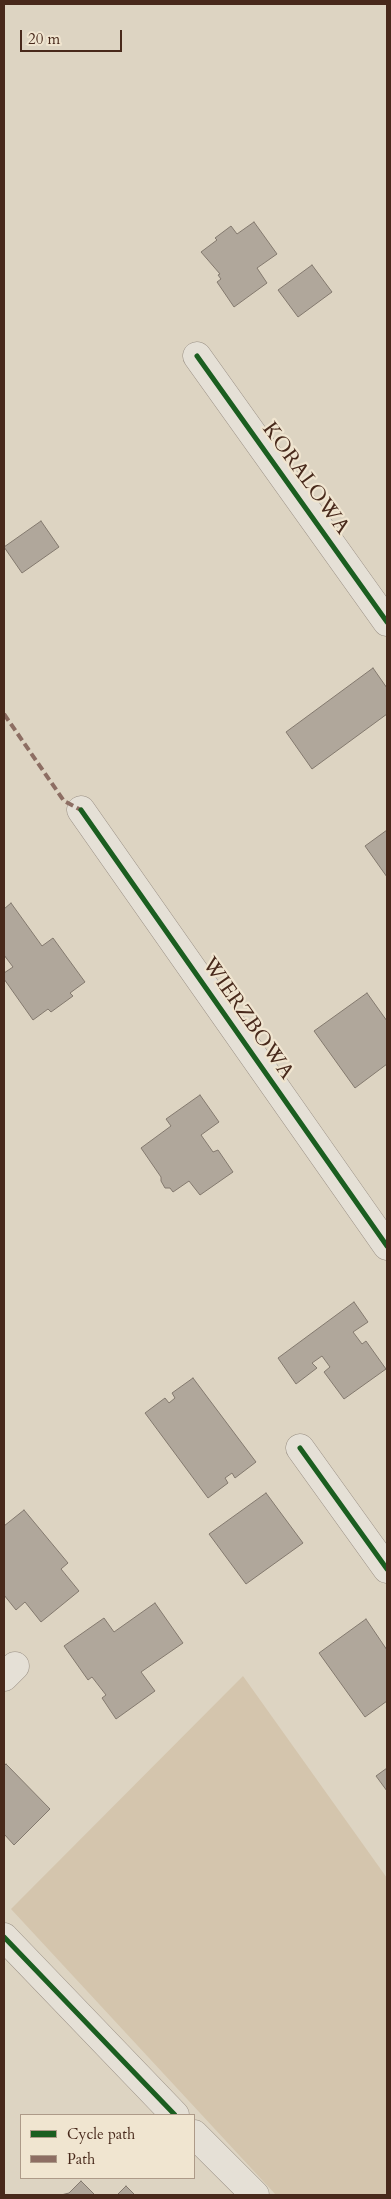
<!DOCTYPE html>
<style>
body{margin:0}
#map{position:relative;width:391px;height:2199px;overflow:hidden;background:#ddd4c2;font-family:Cardo,serif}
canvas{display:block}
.frame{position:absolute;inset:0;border:5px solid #48291b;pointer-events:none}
.legend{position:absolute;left:20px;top:2114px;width:175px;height:65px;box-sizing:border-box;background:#f0e5d0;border:1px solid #ad9a88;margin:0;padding:6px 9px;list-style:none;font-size:15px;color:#48291b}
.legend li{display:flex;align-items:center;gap:10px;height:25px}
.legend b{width:25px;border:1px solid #ad9a88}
.scale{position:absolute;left:20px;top:30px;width:102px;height:22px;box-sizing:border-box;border:2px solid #48291b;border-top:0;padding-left:6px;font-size:15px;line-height:18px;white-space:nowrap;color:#48291b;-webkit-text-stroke:4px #f0e5d0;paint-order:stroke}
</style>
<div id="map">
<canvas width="391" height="2199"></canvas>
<div class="frame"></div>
<ul class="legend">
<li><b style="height:6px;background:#1b5e20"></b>Cycle path</li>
<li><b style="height:6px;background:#8d6e63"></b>Path</li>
</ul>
<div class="scale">20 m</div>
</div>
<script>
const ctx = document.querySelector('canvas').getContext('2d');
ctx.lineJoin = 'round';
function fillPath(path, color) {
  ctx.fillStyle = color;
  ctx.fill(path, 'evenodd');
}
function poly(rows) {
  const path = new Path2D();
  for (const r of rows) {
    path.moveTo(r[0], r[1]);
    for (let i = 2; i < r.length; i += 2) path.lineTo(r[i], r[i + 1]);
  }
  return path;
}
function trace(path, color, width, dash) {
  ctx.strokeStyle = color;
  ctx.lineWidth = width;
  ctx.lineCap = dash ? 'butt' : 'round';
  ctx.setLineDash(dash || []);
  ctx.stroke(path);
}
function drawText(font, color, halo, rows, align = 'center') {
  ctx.font = font + ' Cardo,serif';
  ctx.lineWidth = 4.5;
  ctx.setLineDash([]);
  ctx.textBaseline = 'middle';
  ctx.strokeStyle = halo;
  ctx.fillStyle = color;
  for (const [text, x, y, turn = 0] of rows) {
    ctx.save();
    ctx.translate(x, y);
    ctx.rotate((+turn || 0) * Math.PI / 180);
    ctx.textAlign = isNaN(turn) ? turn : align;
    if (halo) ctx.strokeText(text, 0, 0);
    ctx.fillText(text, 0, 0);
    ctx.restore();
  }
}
fillPath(poly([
 [243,1676,387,1878,387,2195,276,2195,11,1909]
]), '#d4c5ad');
const building = poly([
 [254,222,277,254,257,268,267,283,234,307,217,282,221,279,218,275,220,274,201,252,217,240,215,238,231,226,237,234,254,222],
 [312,265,332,292,298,317,278,290,312,265],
 [41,521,59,547,22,573,4,547,41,521],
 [373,668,387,688,387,714,312,769,286,732,373,668],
 [387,830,387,877,365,846,387,830],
 [11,903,42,946,53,938,85,982,70,993,73,996,51,1012,48,1009,33,1020,4,979,4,973,13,967,4,955,4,909,11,903],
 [367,993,387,1021,387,1064,355,1088,314,1031,367,993],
 [200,1095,219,1122,201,1135,213,1152,218,1150,233,1172,200,1195,189,1181,173,1192,170,1188,165,1188,161,1181,161,1177,141,1148,171,1126,166,1119,200,1095],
 [354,1302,368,1322,353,1332,362,1344,366,1341,386,1369,344,1399,324,1372,330,1367,322,1356,312,1363,317,1368,296,1384,278,1358,354,1302],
 [193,1378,256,1462,235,1478,232,1473,225,1478,228,1483,208,1498,145,1413,165,1398,169,1403,175,1398,172,1393,193,1378],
 [266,1493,303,1543,246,1584,209,1534,266,1493],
 [24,1510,68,1563,61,1569,79,1591,41,1622,25,1602,16,1610,4,1595,4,1526,24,1510],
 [155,1603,183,1643,141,1672,155,1691,116,1719,102,1698,106,1695,92,1677,88,1680,64,1646,104,1618,114,1632,155,1603],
 [366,1619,387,1650,387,1701,365,1717,319,1653,366,1619],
 [6,1764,50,1809,14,1845,4,1834,4,1766,6,1764],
 [387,1768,387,1791,376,1776,387,1768],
 [81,2181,95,2195,61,2195,69,2193,81,2181],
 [126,2186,135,2195,117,2195,126,2186]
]);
fillPath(building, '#b0a79b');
trace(building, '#83796e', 1);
const minor = poly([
 [197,356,387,622],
 [81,810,387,1246],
 [300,1448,387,1569],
 [4,1677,15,1666],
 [4,1937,175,2115],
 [194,2134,255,2195]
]);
trace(minor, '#998f84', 29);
trace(minor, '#e5e0d6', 28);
trace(poly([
 [4,714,64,801,81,810]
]), '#8d6e63', 4, [8, 4]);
trace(poly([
 [197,356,387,622],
 [81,810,387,1246],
 [300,1448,387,1569],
 [4,1937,175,2115]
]), '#1b5e20', 5);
drawText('21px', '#48291b', '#f0e5d0', [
 ["KORALOWA",305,479,54],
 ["WIERZBOWA",247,1019,55]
]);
</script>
